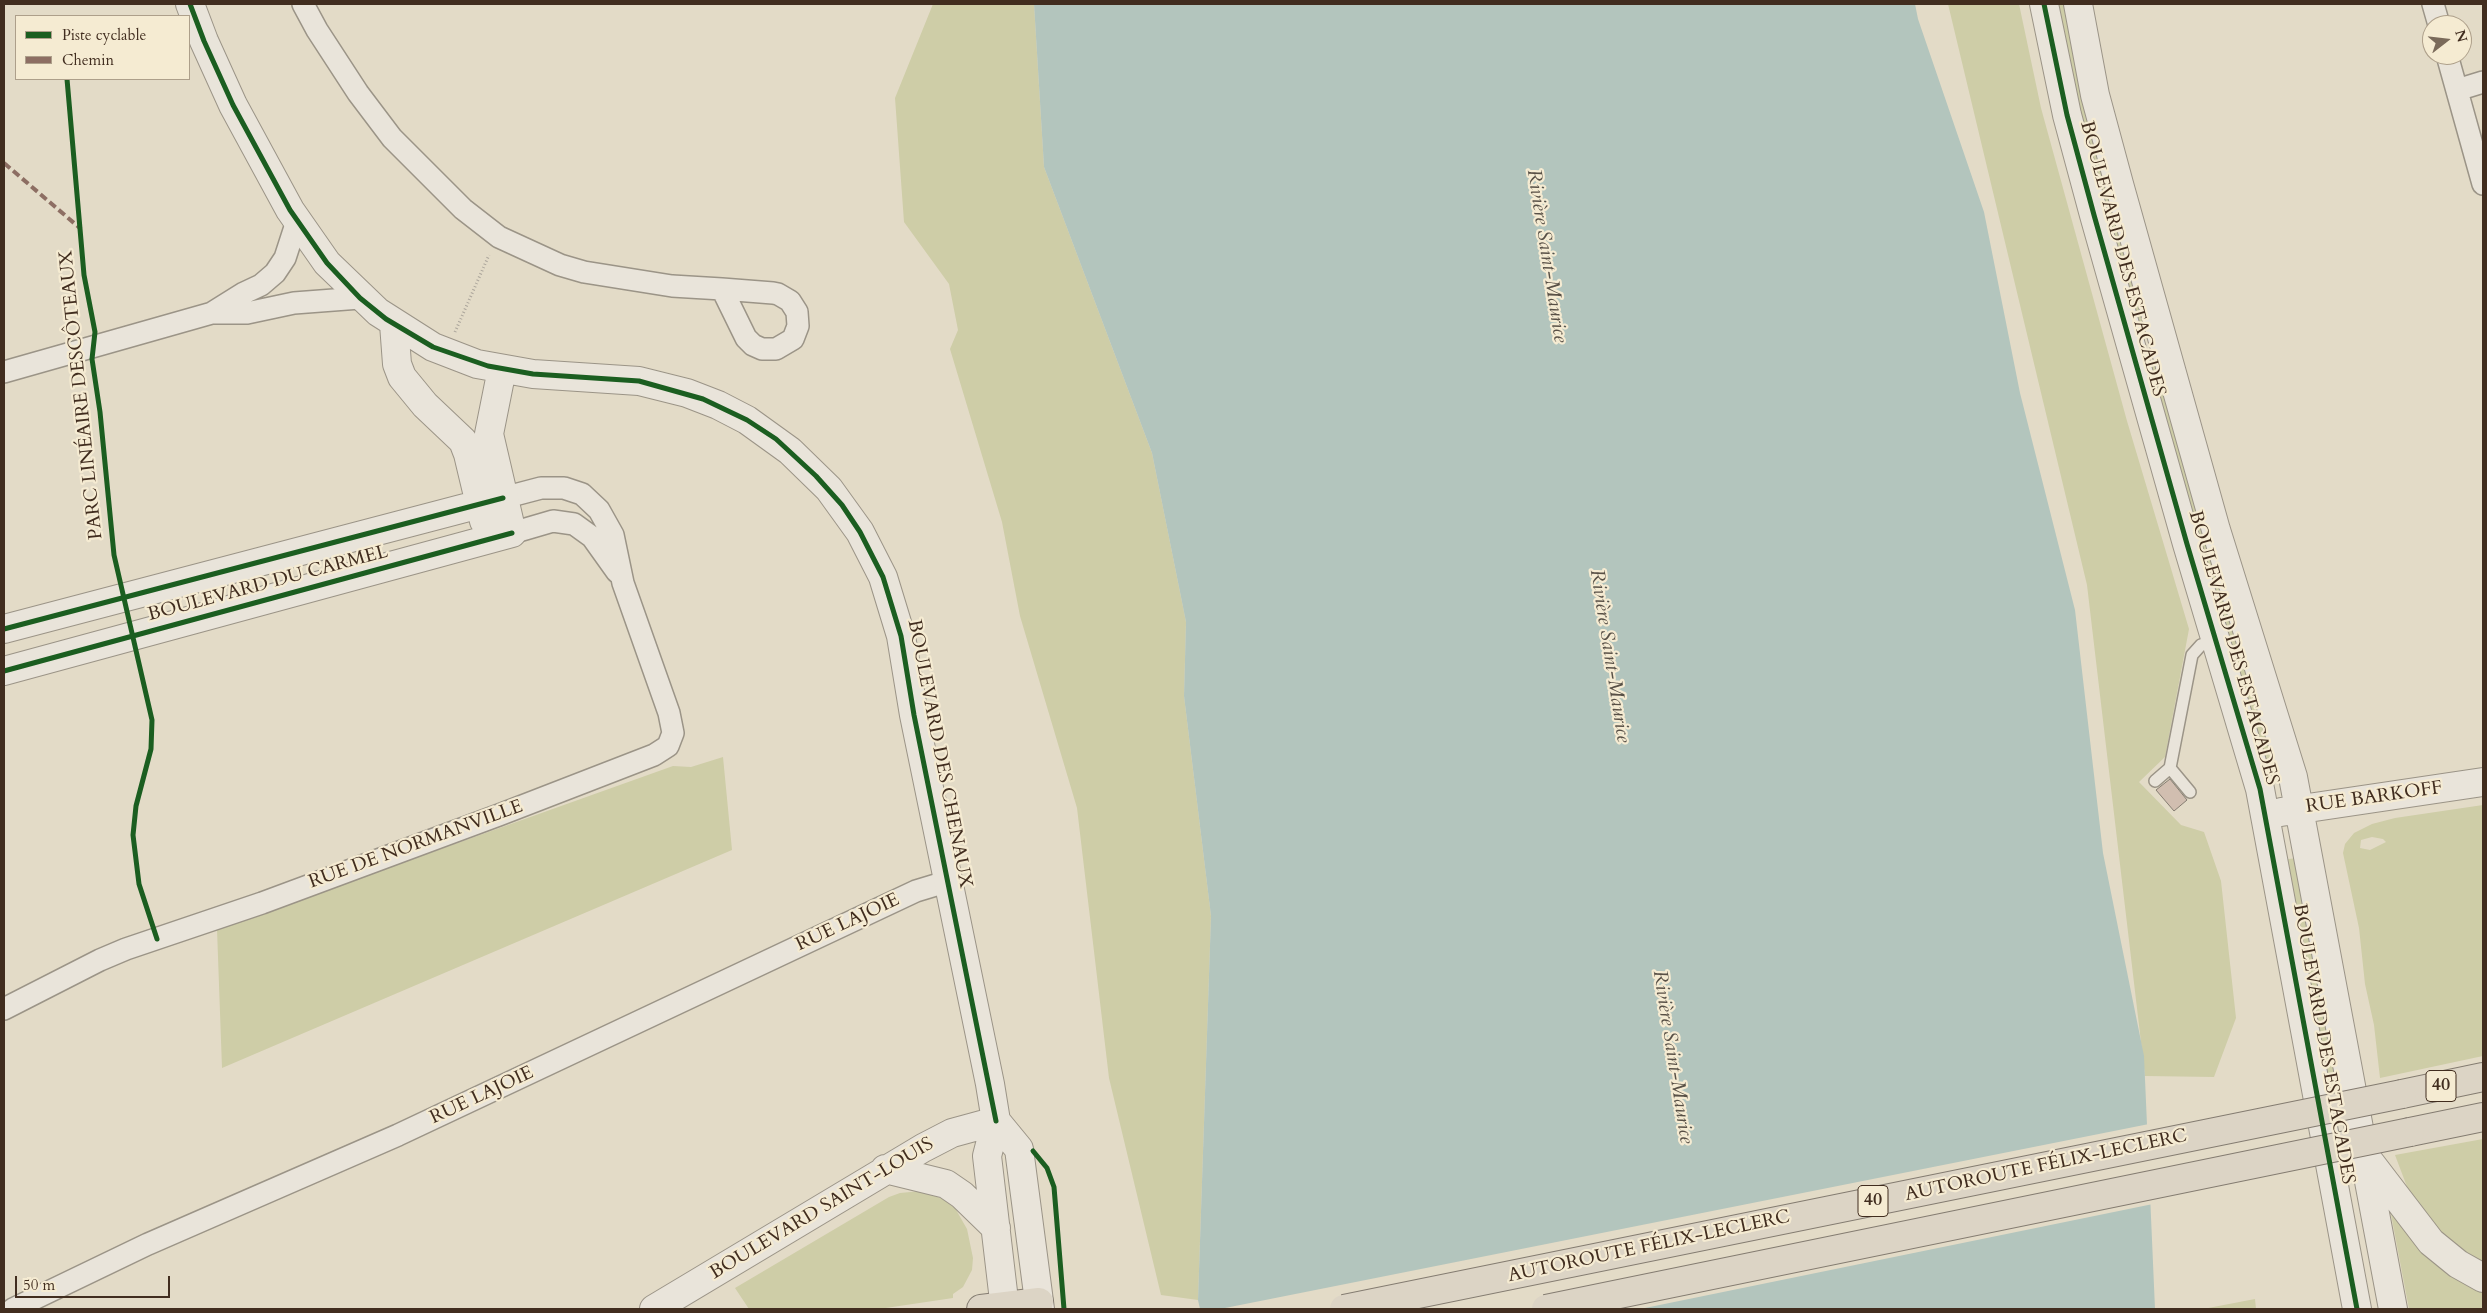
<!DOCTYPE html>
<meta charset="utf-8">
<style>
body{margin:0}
#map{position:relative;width:2487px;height:1313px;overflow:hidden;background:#e3dbc7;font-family:Cardo,serif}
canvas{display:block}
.frame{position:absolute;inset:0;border:5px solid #412d1f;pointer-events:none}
.legend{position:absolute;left:15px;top:15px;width:175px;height:65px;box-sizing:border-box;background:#f5ebd2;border:1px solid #ad9f8a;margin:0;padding:6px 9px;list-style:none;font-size:15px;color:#412d1f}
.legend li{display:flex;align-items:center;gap:10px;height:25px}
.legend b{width:25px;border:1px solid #ad9f8a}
.north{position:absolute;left:2422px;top:15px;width:50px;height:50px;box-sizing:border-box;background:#f5ebd2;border:1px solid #ad9f8a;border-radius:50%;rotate:74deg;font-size:14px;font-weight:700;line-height:20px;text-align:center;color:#412d1f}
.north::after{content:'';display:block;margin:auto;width:18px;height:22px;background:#7a6a5a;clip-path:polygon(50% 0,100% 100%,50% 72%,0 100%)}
.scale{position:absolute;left:15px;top:1276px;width:155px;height:22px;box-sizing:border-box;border:2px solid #412d1f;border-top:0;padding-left:6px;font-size:15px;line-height:18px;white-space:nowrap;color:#412d1f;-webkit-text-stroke:4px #f5ebd2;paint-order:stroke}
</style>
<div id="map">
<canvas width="2487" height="1313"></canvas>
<div class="frame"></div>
<ul class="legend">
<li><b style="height:6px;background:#1b5e20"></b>Piste cyclable</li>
<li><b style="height:6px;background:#8d6e63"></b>Chemin</li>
</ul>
<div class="north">N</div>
<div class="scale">50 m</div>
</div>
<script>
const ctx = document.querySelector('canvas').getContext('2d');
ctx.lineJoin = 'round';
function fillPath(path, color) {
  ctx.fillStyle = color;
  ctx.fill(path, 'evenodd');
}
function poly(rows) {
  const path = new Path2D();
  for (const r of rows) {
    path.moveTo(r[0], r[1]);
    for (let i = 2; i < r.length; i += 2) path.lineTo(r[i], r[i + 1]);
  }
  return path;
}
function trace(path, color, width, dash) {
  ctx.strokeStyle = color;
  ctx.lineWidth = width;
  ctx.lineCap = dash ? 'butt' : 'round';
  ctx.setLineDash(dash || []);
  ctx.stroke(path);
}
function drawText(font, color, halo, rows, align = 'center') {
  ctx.font = font + ' Cardo,serif';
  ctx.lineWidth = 4.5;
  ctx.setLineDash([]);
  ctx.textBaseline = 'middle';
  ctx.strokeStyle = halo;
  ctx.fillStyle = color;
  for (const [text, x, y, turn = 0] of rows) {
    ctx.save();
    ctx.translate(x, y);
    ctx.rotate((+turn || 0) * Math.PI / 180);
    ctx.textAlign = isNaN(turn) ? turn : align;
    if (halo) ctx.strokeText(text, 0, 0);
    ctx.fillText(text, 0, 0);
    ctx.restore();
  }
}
fillPath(poly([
 [933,4,1034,4,1044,167,1152,453,1186,622,1184,696,1211,916,1198,1300,1161,1295,1109,1078,1077,808,1020,616,1002,522,950,349,958,330,949,284,904,222,895,98],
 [1948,4,2019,4,2041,108,2127,421,2189,629,2165,757,2139,782,2181,825,2204,832,2221,881,2236,1018,2214,1077,2145,1076,2087,585],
 [2054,4,2068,4,2150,330,2137,334,2073,100],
 [2161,364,2279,773,2266,776,2148,368],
 [723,757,732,850,222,1068,217,929,673,766,691,767],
 [2483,805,2483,1056,2380,1078,2374,1025,2365,984,2359,928,2343,853,2345,844,2354,833,2372,824,2395,818],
 [2372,837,2383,839,2386,842,2370,850,2360,848,2361,840],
 [2296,858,2337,1079,2324,1081,2282,860],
 [2483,1139,2483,1263,2464,1253,2438,1230,2409,1192,2395,1155],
 [921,1191,943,1199,955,1208,967,1229,973,1258,972,1270,963,1287,953,1294,953,1298,879,1309,749,1309,735,1288,889,1197,900,1193],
 [2390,1209,2411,1239,2428,1257,2459,1281,2483,1293,2483,1309,2409,1309],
 [2255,1299,2256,1309,2203,1309]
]), '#cecda7');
fillPath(poly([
 [1034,4,1915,4,1918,19,1984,212,2020,393,2075,610,2103,853,2144,1056,2155,1309,1200,1309,1198,1300,1211,916,1184,696,1186,622,1152,453,1044,167]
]), '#b3c5bd');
fillPath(poly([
 [2149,1124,2153,1204,1640,1309,1220,1309]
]), '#e3dbc7');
const building = poly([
 [2170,779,2187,800,2174,811,2156,790,2170,779]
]);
fillPath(building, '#d1beb0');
trace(building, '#847c71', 1);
const service = poly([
 [2155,781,2170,768],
 [2190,792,2170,768,2192,655,2201,645,2215,640]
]);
const minor = poly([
 [303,4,317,30,358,93,392,138,463,209,499,237,560,265,584,272,672,286,722,289,773,293,778,294,790,301,797,312,798,326,793,339,776,349,762,349,753,345,746,338,722,289],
 [2433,4,2439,25],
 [2447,55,2483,184],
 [2457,90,2483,82],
 [212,313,244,293,261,285,275,273,285,258,297,221],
 [4,372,212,313,247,313,294,303,360,298],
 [512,533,553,521,574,524,592,537,617,572],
 [4,1009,100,960,126,949,262,903,499,815,654,755,668,746,673,733,669,713,623,583,613,535,599,510,582,494,564,488,541,488,503,498],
 [13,1309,148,1244,398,1135,916,891,949,881]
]);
const tertiary = poly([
 [190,4,204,41,233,105,290,210,327,263,378,312,433,347,477,364,533,374,639,381,687,393,718,405,747,420,790,451,829,489,860,532,883,577,901,636,914,715,990,1084,996,1121,987,1156,1005,1309],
 [2044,4,2067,115,2094,215,2187,544,2260,789,2357,1309],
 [2078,4,2095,95,2119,184,2216,530,2293,777,2393,1309],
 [394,324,397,364,402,377,425,405,463,441,468,454,484,521],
 [4,629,503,498],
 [4,671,512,533,489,434,502,369],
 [2281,812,2483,782],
 [996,1121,1019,1149,1040,1309],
 [2369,1161,2431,1242,2458,1264,2483,1278],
 [885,1169,946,1184,962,1195,996,1228],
 [654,1309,923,1148,952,1133,996,1121]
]);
const motorway = poly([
 [2402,1094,2483,1077],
 [2410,1132,2483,1117],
 [981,1309,1039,1302]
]);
trace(service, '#9b9487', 14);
trace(minor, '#9b9487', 24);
trace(tertiary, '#9b9487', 30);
trace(motorway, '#847c71', 30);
trace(poly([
 [455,332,489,255]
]), '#aca69c', 3, [1, 2.5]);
trace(service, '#e9e4da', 11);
trace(minor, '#e9e4da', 21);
trace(tertiary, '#e9e4da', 28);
trace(motorway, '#dcd4c5', 28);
const motorwayBridge = poly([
 [1344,1309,2402,1094],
 [1546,1309,2410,1132]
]);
trace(motorwayBridge, '#847c71', 30, []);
trace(motorwayBridge, '#dcd4c5', 28);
trace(poly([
 [4,163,81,229]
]), '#8d6e63', 4, [8, 4]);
trace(poly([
 [190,4,204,41,233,105,290,210,327,263,360,298,386,319,433,347,488,366,533,374,639,381,703,399,747,420,776,439,816,476,842,505,860,532,883,577,901,636,914,715,996,1121],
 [2044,4,2067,115,2094,215,2187,544,2260,789,2357,1309],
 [67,79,84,275,95,332,92,359,100,412,114,555,152,720,151,749,136,806,133,835,139,884,157,939],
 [4,629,503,498],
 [4,671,512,533],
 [1033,1151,1047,1168,1054,1187,1064,1309]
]), '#1b5e20', 5);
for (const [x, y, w] of [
 [2441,1086,30],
 [1873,1201,30]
]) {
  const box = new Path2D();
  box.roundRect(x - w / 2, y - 15.5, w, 31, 4);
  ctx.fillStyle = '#f5ebd2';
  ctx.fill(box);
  trace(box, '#412d1f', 1);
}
drawText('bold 18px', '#412d1f', null, [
 ["40",2441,1086],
 ["40",1873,1201]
]);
drawText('19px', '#412d1f', '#f5ebd2', [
 ["BOULEVARD DES ESTACADES",2122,259,75],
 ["PARC LINÉAIRE DESCÔTEAUX",82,395,-96],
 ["BOULEVARD DU CARMEL",268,584,-15],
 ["BOULEVARD DES ESTACADES",2233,648,74],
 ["BOULEVARD DES CHENAUX",939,754,79],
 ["RUE BARKOFF",2374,798,-8],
 ["RUE DE NORMANVILLE",416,845,-20],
 ["RUE LAJOIE",848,923,-25],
 ["BOULEVARD DES ESTACADES",2323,1044,80],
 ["RUE LAJOIE",482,1096,-25],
 ["AUTOROUTE FÉLIX-LECLERC",2046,1166,-12],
 ["BOULEVARD SAINT-LOUIS",822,1209,-31],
 ["AUTOROUTE FÉLIX-LECLERC",1649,1247,-12]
]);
drawText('italic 20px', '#585046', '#f5ebd2', [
 ["Rivière Saint-Maurice",1546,256,81],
 ["Rivière Saint-Maurice",1609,656,81],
 ["Rivière Saint-Maurice",1672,1057,81]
]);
</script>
